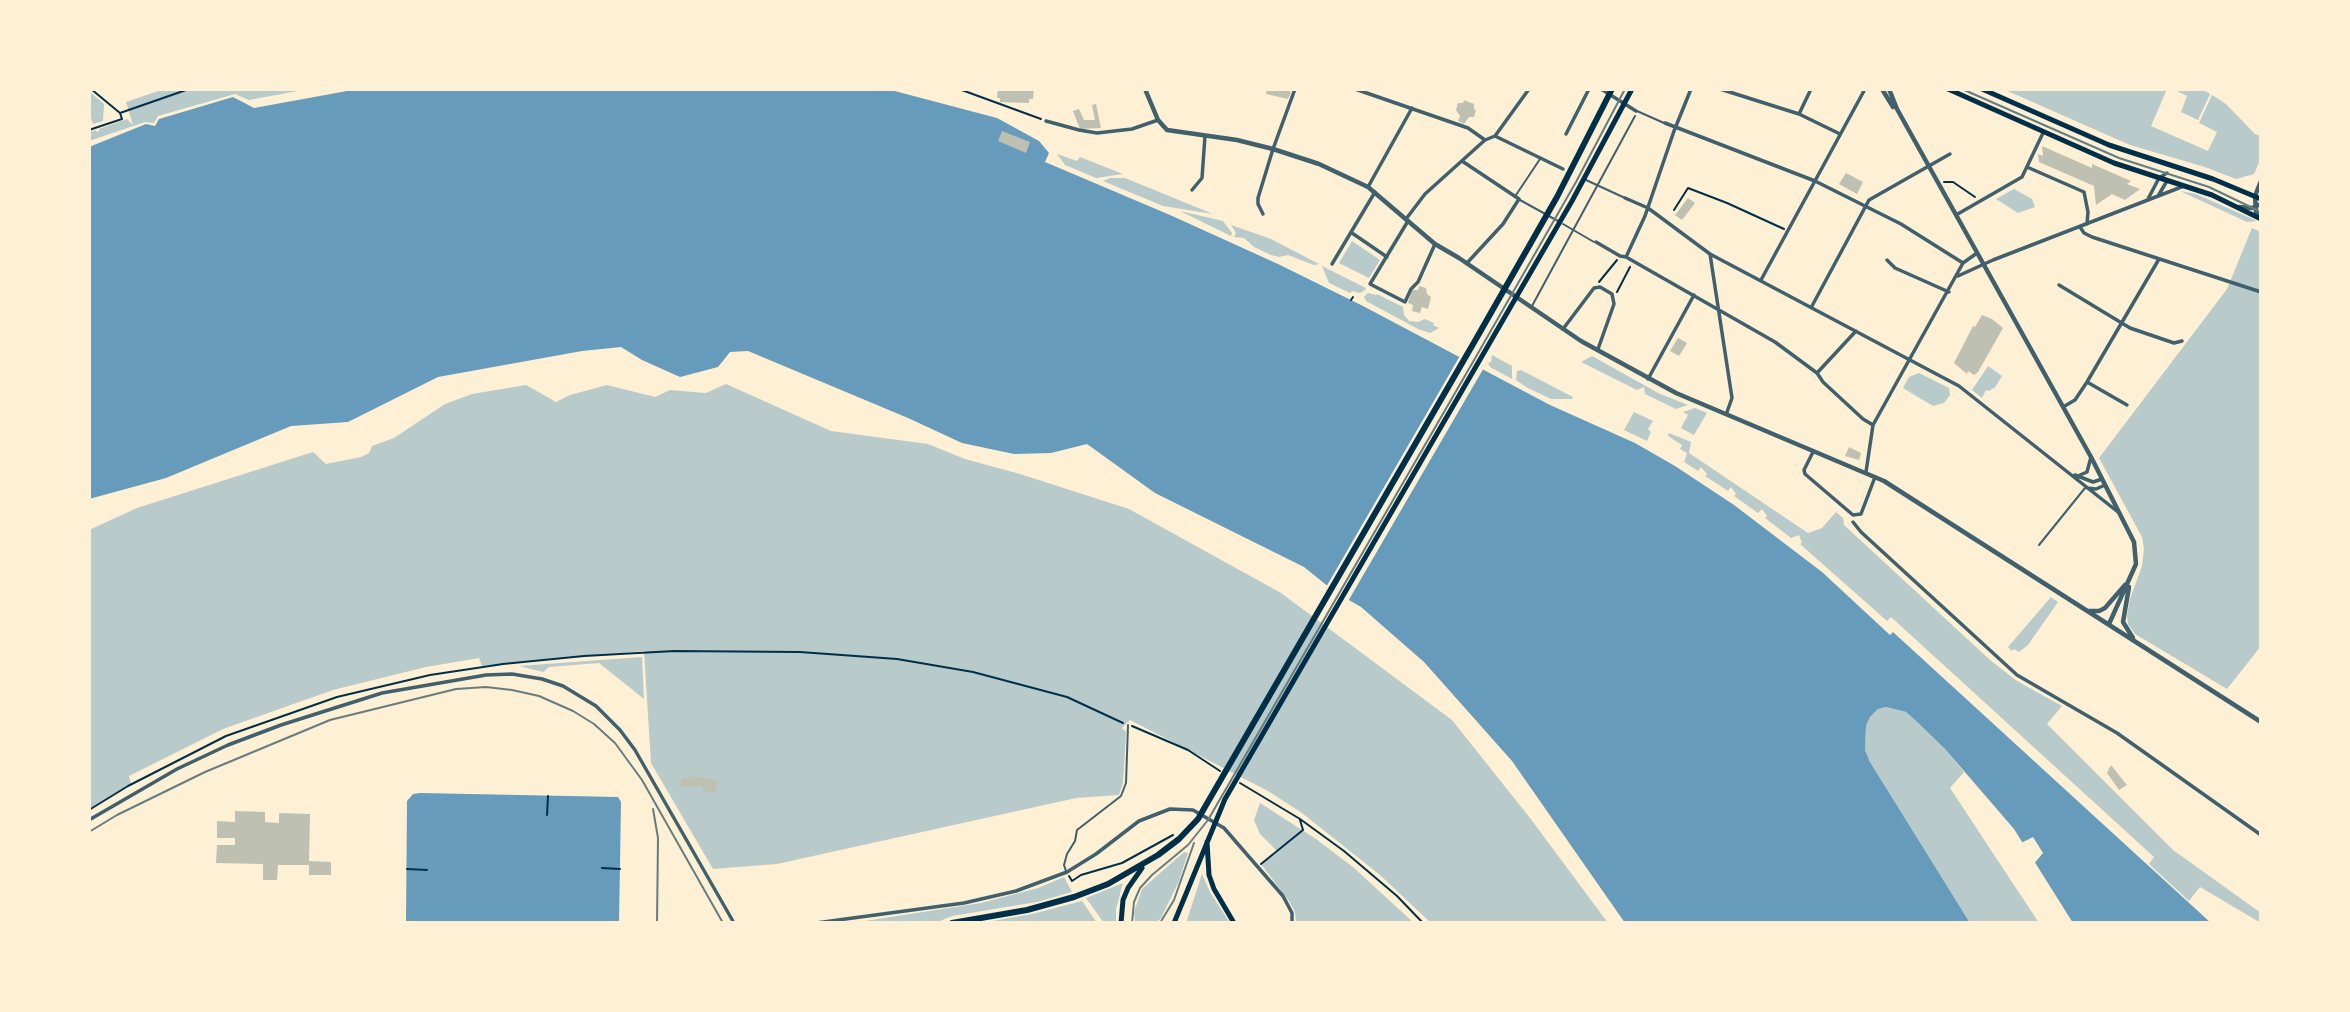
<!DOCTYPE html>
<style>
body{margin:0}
#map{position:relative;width:2350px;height:1012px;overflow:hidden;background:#fdf0d5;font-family:Arial,sans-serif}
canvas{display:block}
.frame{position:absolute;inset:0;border:91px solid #fdf0d5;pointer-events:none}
</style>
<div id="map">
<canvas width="2350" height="1012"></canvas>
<div class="frame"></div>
</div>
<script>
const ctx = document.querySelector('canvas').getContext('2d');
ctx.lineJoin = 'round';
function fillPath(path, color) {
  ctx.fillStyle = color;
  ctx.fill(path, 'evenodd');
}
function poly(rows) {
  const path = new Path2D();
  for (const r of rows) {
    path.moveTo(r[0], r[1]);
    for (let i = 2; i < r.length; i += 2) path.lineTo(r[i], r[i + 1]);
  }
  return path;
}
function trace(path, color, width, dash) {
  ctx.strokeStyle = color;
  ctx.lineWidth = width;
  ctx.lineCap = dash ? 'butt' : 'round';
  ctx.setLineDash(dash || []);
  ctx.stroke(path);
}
fillPath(poly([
 [164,89,308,89,249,100,235,94,158,116,154,123,145,122,89,141,89,132,96,130,97,132,99,131,99,129,127,119,133,125,126,102],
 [2003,89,2167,89,2151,126,2208,151,2217,132,2199,123,2212,95,2226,104,2255,134,2261,136,2261,158,2254,174,2236,179,2205,167,2130,145],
 [2173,89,2202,89,2210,94,2198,120,2181,112,2187,96],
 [91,93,104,104,103,121,93,124,89,112],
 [1057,154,1077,161,1080,157,1123,174,1096,178,1065,165],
 [1110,178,1125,178,1213,214,1163,206,1103,181],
 [2014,189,2032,199,2035,207,2018,213,1996,199],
 [2180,191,2196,194,2257,221,2247,222],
 [1180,211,1223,221,1232,233,1231,236],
 [1231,225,1271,239,1319,264,1314,265,1288,255,1279,257,1271,255,1254,247,1244,238,1234,237,1236,233],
 [2252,228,2261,232,2261,646,2227,689,2135,634,2128,624,2127,616,2130,599,2142,566,2144,549,2142,537,2099,458,2227,289],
 [1352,241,1380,260,1369,278,1339,263],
 [1322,266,1366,288,1365,290,1360,293,1352,291,1350,293,1329,283],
 [1368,293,1376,295,1377,294,1403,307,1404,315,1409,321,1418,322,1425,319,1434,323,1433,325,1439,328,1430,333,1418,329,1366,301,1364,297],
 [1492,355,1512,366,1512,379,1490,367,1488,363,1491,362],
 [1592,356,1660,394,1688,405,1676,409,1645,394,1644,387,1637,390,1581,362],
 [1988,366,2002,376,1994,389,1993,388,1989,391,1986,390,1982,398,1972,390],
 [1521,370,1573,397,1572,399,1551,399,1526,387,1516,380,1517,371],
 [1919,373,1949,388,1950,395,1944,403,1933,406,1903,388,1909,377],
 [726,384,831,431,928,444,965,459,1020,474,1129,509,1281,593,1452,720,1530,818,1608,923,1431,923,1380,875,1302,813,1268,791,1130,720,1122,728,1126,732,1123,783,1119,795,1076,798,777,864,713,869,651,763,644,651,482,666,479,658,426,667,333,690,223,729,129,776,131,784,89,809,89,530,137,508,313,452,326,464,361,457,369,453,372,446,394,438,445,404,472,394,526,385,556,402,570,395,607,385,655,397,670,390,706,393],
 [1695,408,1707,413,1694,435,1681,428,1688,415,1683,412],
 [1634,412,1653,421,1648,429,1651,432,1647,441,1624,430],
 [1669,433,1691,442,1689,453,1808,533,1822,528,1836,512,1843,518,1844,525,1990,660,2017,681,2062,706,2047,724,2173,850,2261,913,2261,923,2200,887,2189,901,2149,864,2154,857,1891,617,1887,621,1800,544,1802,543,1799,535,1791,538,1765,518,1767,516,1762,509,1758,513,1734,496,1736,494,1731,487,1728,491,1705,476,1707,474,1701,467,1698,471,1684,462,1687,453,1680,449,1682,445,1668,436],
 [2051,597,2058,602,2028,645,2019,652,2014,649,2012,651,2008,647],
 [642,657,644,699,599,663,549,667,543,672,519,666],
 [1886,707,1906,712,1945,749,1964,772,1950,788,2039,923,1970,923,1870,762,1865,750,1866,726,1870,717,1878,709],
 [1260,803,1316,839,1353,867,1414,923,1296,923,1295,912,1289,901,1261,864,1278,852,1260,834,1254,820],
 [1184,852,1188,853,1179,881,1161,918,1156,923,1135,923,1134,912,1142,889],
 [1202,874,1210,892,1230,923,1186,923],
 [1064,877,1072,892,1037,902,952,916,935,923,852,923,981,903,1038,888],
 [1123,883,1116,909,1116,923,1104,923,1086,898],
 [1082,901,1097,923,981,923,1032,914]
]), '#b9caca');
fillPath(poly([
 [358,89,887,89,997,118,1039,141,1049,153,1045,162,1170,215,1278,264,1363,306,1550,405,1635,443,1675,466,1734,505,1822,572,1890,635,1893,632,2211,923,2073,923,2014,829,1945,749,1917,722,1906,712,1886,707,1878,709,1870,717,1866,726,1865,750,1870,762,1970,923,1625,923,1512,761,1424,662,1361,607,1335,592,1304,567,1155,493,1087,444,1051,453,1014,454,962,443,908,418,748,351,730,352,718,367,680,377,642,360,621,347,582,351,438,377,348,422,291,426,166,478,89,499,89,147,146,124,155,126,159,119,233,97,254,108],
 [420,793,618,797,621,802,619,923,406,923,407,801,413,794]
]), '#669bbc');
fillPath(poly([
 [1461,354,1485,366,1347,603,1325,589],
 [2033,837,2043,853,2033,865,2019,844]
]), '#fdf0d5');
fillPath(poly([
 [998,89,1034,89,1033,99,1029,99,1029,103,1000,102,1000,98,997,98],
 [1267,89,1284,89,1291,92,1288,99,1266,94],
 [1464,100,1474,104,1474,109,1476,110,1474,117,1469,117,1464,124,1458,121,1460,116,1456,110,1458,103,1463,103],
 [1096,104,1101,128,1080,129,1073,111,1079,109,1084,120,1095,120,1092,105],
 [1002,131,1030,142,1026,153,998,141],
 [2042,146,2092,168,2092,164,2131,181,2127,184,2140,189,2125,200,2112,194,2096,205,2094,186,2039,162,2038,154,2043,156],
 [1846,173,1863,182,1857,194,1839,184],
 [1688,198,1695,203,1682,220,1675,215],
 [1419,286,1426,288,1427,294,1431,297,1428,309,1422,307,1420,313,1412,311,1413,305,1408,303,1412,290,1418,290],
 [1982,315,1992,319,2003,328,1978,372,1974,375,1968,371,1967,374,1954,363,1973,326,1975,327],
 [1678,338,1687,343,1679,356,1670,351],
 [1849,447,1861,453,1859,460,1845,456],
 [2111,765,2127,785,2119,790,2107,773],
 [690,776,717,780,716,792,702,791,703,786,681,787,681,778,690,778],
 [235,811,265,812,265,822,279,823,279,813,310,814,309,861,331,862,331,875,309,875,309,865,278,865,277,880,263,880,263,864,216,863,217,845,235,845,235,838,217,838,217,821,235,822]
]), '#bec0b2');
trace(poly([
 [91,89,120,113],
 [959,89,1041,119],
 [89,130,122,119,120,113,189,89],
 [1944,182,1953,182,1975,197],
 [1674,210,1688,188,1727,203,1784,229],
 [1599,282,1617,260],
 [1617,292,1630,267],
 [1351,300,1353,297],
 [1132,726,1188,750,1220,771],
 [1240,783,1300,819,1344,851,1397,896,1423,923],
 [89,810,128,786,226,736,337,697,430,675,503,664,584,656,674,651,800,652,897,659,973,672,1067,697,1123,723],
 [547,815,548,796],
 [1261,864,1303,830,1300,820],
 [602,868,620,869],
 [407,869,427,870],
 [1069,876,1072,881,1081,875,1122,863,1173,835]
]), '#003049', 2);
trace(poly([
 [1637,111,1664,123],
 [1586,180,1625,198],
 [1516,195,1540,159],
 [1520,200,1558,221],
 [1563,224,1594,242],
 [1532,306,1635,116],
 [2039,545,2085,488],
 [1066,871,1064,865,1067,854,1075,841,1077,830,1121,796,1126,783,1128,725]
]), '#3f606c', 2);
trace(poly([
 [1355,89,1468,128,1485,140],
 [1601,89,1636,111],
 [1720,89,1799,114,1840,134],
 [1799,114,1811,89],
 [1046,121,1079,130,1097,133,1132,129,1158,120],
 [1665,123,1815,181,1901,224,1963,263],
 [1566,134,1589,89],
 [1495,136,1563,169],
 [1462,161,1519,199,1503,224,1467,263],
 [2027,167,2084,192,2088,212,2087,224],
 [1368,187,1412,108],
 [1192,190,1202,178,1205,136],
 [2158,196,2167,181],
 [1625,198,1648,208,1710,254,1959,386,2118,512],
 [2148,199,2159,178,2167,173],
 [1263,214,1258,204,1258,198,1273,149,1295,89],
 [1956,215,2022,177,2043,133],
 [1406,219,1425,194,1485,140,1495,136,1529,89],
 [1408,221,1370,284,1405,302,1411,289,1418,282,1435,244],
 [2080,227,2084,233,2092,237,2261,292],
 [1352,233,1387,257],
 [1596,242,1620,256,1626,257,1775,342,1817,373,1823,382,1863,419,1873,425],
 [1710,254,1732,398,1727,412],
 [1626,257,1645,216,1674,131,1691,89],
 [1887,260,1895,268,1949,292],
 [1332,264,1375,192],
 [1958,276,1993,260,2184,186],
 [1761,280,1865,89],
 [2059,285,2130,328,2174,343,2182,341],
 [1812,306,1869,200,1950,154],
 [1563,329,1594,288,1600,287,1612,294,1614,304,1598,349],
 [1817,373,1856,331],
 [1648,379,1694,295],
 [2087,382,2127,405],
 [2063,407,2075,400,2087,382,2159,259],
 [1813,452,1804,470,1805,474,1853,515,1861,514,1875,477],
 [1866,472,1873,425,1963,263,1977,253],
 [2075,475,2093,482,2102,479],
 [2080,475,2087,472,2091,457],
 [2087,488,2096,489,2105,485],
 [1853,522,1861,532,2017,675,2117,733,2261,835],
 [89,820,177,769,228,745,281,725,382,693,486,675,512,674,542,679,563,686,596,706,620,730,635,750,734,923],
 [816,923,964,903,1016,891,1067,872,1096,854,1139,821,1170,809,1193,810,1224,828,1283,896,1292,913,1292,923]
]), '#3f606c', 3.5);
trace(poly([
 [1145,89,1158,120,1167,130,1237,140,1273,149,1319,164,1368,187,1435,244,1459,258,1581,341,1676,393,1884,481,2261,722],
 [1882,89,1893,107],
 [1889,89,1897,109,2091,457,2134,542,2136,564,2109,624],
 [2239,207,2252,208,2261,204],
 [2260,218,2256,212,2255,196,2261,181],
 [2129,587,2123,622,2133,638],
 [2089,611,2099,611,2105,608,2125,585]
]), '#3f606c', 4.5);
trace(poly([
 [1948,89,2114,163,2212,195,2261,219],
 [1982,89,2109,145,2213,179,2261,199],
 [1207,842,1209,875,1214,889,1234,923],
 [1121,923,1123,900,1128,888,1142,868],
 [1174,923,1225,799,1572,201,1632,89]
]), '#003049', 5);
trace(poly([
 [952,923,1027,910,1074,897,1108,884,1158,855,1179,839,1198,819,1476,339,1557,197,1612,89]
]), '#003049', 6);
trace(poly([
 [1962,89,2119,158,2209,187,2261,212],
 [1132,923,1134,902,1140,888,1152,875,1188,845,1208,820,1477,355,1576,182,1625,89],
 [1160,923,1174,900,1194,843]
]), '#657d81', 2);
trace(poly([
 [653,809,658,838,657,923],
 [89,832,117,815,205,772,330,720,456,689,486,687,512,690,539,696,573,711,594,724,615,743,642,780,723,923]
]), '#657d81', 2);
</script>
